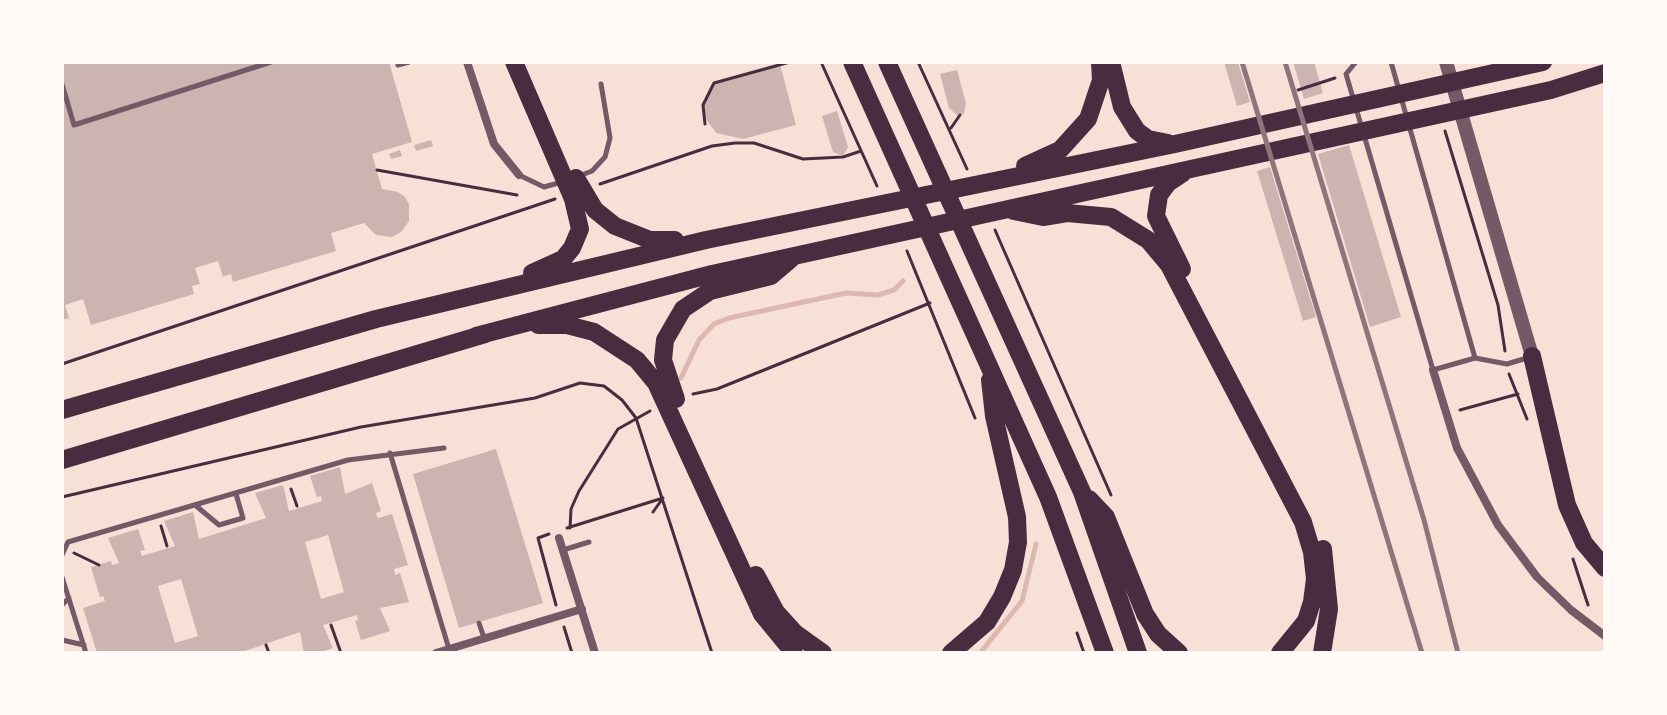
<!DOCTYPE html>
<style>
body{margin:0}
#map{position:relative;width:1667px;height:715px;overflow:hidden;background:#f7e1d7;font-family:"DejaVu Sans",sans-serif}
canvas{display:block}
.frame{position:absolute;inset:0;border:64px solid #fffaf5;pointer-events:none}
</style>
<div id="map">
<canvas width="1667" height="715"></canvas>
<div class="frame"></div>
</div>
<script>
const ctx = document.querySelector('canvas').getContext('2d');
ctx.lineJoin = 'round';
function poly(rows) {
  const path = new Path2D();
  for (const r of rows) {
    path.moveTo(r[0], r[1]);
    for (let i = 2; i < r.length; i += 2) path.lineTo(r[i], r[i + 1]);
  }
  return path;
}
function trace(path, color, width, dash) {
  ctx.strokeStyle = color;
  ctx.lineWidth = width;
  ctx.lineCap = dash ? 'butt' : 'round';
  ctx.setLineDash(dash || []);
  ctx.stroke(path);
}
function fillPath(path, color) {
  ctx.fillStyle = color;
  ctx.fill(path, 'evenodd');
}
trace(poly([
 [681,378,699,340,714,324,729,318,846,293,878,295,894,290,903,281],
 [980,653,1022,601,1036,544]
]), '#dcb8b0', 5);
fillPath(poly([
 [62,62,389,62,412,142,372,154,382,189,398,192,405,197,409,204,409,221,401,232,392,237,376,235,364,223,331,233,336,251,233,282,231,274,223,277,218,261,195,268,200,284,192,286,194,294,91,325,83,299,65,305,69,318,62,320],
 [1224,62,1238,62,1250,102,1237,106],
 [1293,62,1314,62,1323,93,1304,99],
 [780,64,796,125,743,139,716,133,706,119,703,105,714,83],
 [957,70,966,103,964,114,957,115,949,108,940,74],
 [837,111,848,147,843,156,833,152,822,116],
 [431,140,433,146,416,151,414,145],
 [1349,145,1401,317,1370,327,1318,154],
 [400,150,402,156,391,159,389,154],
 [1270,167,1316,317,1303,321,1257,171],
 [496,449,543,603,459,628,413,474],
 [340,467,345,494,372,483,381,511,376,513,378,518,392,514,408,565,394,569,395,575,400,573,409,602,380,608,390,631,361,640,355,621,358,620,357,615,323,625,333,648,318,653,304,653,300,632,242,652,97,653,83,608,105,601,103,596,100,597,91,567,111,561,112,565,119,563,108,538,138,529,145,550,140,551,142,556,175,546,164,521,193,512,199,539,266,518,255,493,283,485,289,511,322,501,321,496,317,497,310,476],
 [328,535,344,592,321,599,305,542],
 [181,579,198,636,175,643,158,586]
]), '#ccb4b1');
trace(poly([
 [821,62,877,186],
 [918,62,967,169],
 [1298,90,1335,78],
 [705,124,703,105,714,83,790,62],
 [951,128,960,115],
 [1445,131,1498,305,1505,351],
 [377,170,517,195],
 [600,184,712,146,735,143,754,143,803,159,843,157,861,151],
 [995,230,1111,495],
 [907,251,975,418],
 [62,364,555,199],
 [1509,374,1527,419],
 [693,394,717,389,930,303],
 [1460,410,1518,394],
 [291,489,297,506],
 [62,497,361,427,535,398,580,383,604,386,622,400,636,418,712,653],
 [653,512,663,498],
 [161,526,167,546],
 [567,528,663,498],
 [570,528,571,509,579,491,618,429,650,411],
 [549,534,538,538,556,605],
 [74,553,99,565],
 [1573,559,1588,605],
 [331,625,341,653],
 [564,627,572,653],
 [1077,633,1084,653],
 [266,645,269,653],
 [297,653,301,653]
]), '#4a2c40', 3);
trace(poly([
 [1356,62,1346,74,1433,370,1475,358,1507,364,1527,358],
 [1391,62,1475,358],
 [398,65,409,62],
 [62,84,74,125,271,62],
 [519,175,544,187,562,182],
 [579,176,592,171,605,157,610,138,601,84],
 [390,453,449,649],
 [195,505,219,525,243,518,236,494],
 [563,550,589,542],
 [62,555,68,542,348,460,444,448],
 [62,577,86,653],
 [62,605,69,598],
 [479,623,484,638],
 [62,640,84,645]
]), '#755966', 5);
trace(poly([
 [467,62,494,144,519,175],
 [1433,370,1457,448,1498,525,1537,577,1571,610,1605,636],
 [559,538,595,653],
 [436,653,582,609]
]), '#755966', 8);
trace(poly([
 [1446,62,1532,356]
]), '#755966', 14);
trace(poly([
 [514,62,573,199,580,229,572,248,563,259,532,273],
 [852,62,1048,497,1105,653],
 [887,62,1082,492,1138,653],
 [1111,62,1122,107,1137,131,1148,139,1168,143],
 [1025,166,1060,150,1088,119,1101,80,1100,62],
 [576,178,595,210,615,226,650,240,675,240],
 [1014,211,1043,217,1067,213,1111,217,1148,240,1169,265,1303,522,1312,552,1315,579,1312,602,1306,621,1280,653],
 [1182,269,1156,216,1159,195,1168,183,1183,173],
 [538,325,567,325,594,332,637,360,656,383,762,614,794,653],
 [476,336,712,274,1551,90,1605,73],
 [1532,356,1567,505,1584,543,1605,568],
 [676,399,663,360,665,340,683,309,710,291,771,276,791,259],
 [62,410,376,319,706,240,1175,144,1543,62],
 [62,460,485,334],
 [1089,499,1106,517,1145,614,1158,634,1179,653],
 [756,575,776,612,795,633,823,653],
 [951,653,987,622,1002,597,1013,570,1018,542,1017,517,994,416,990,380],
 [1322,653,1329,609,1323,549]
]), '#4a2c40', 18);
trace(poly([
 [1242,62,1422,653],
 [1285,62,1424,520,1458,653]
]), '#8f747c', 5);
</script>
